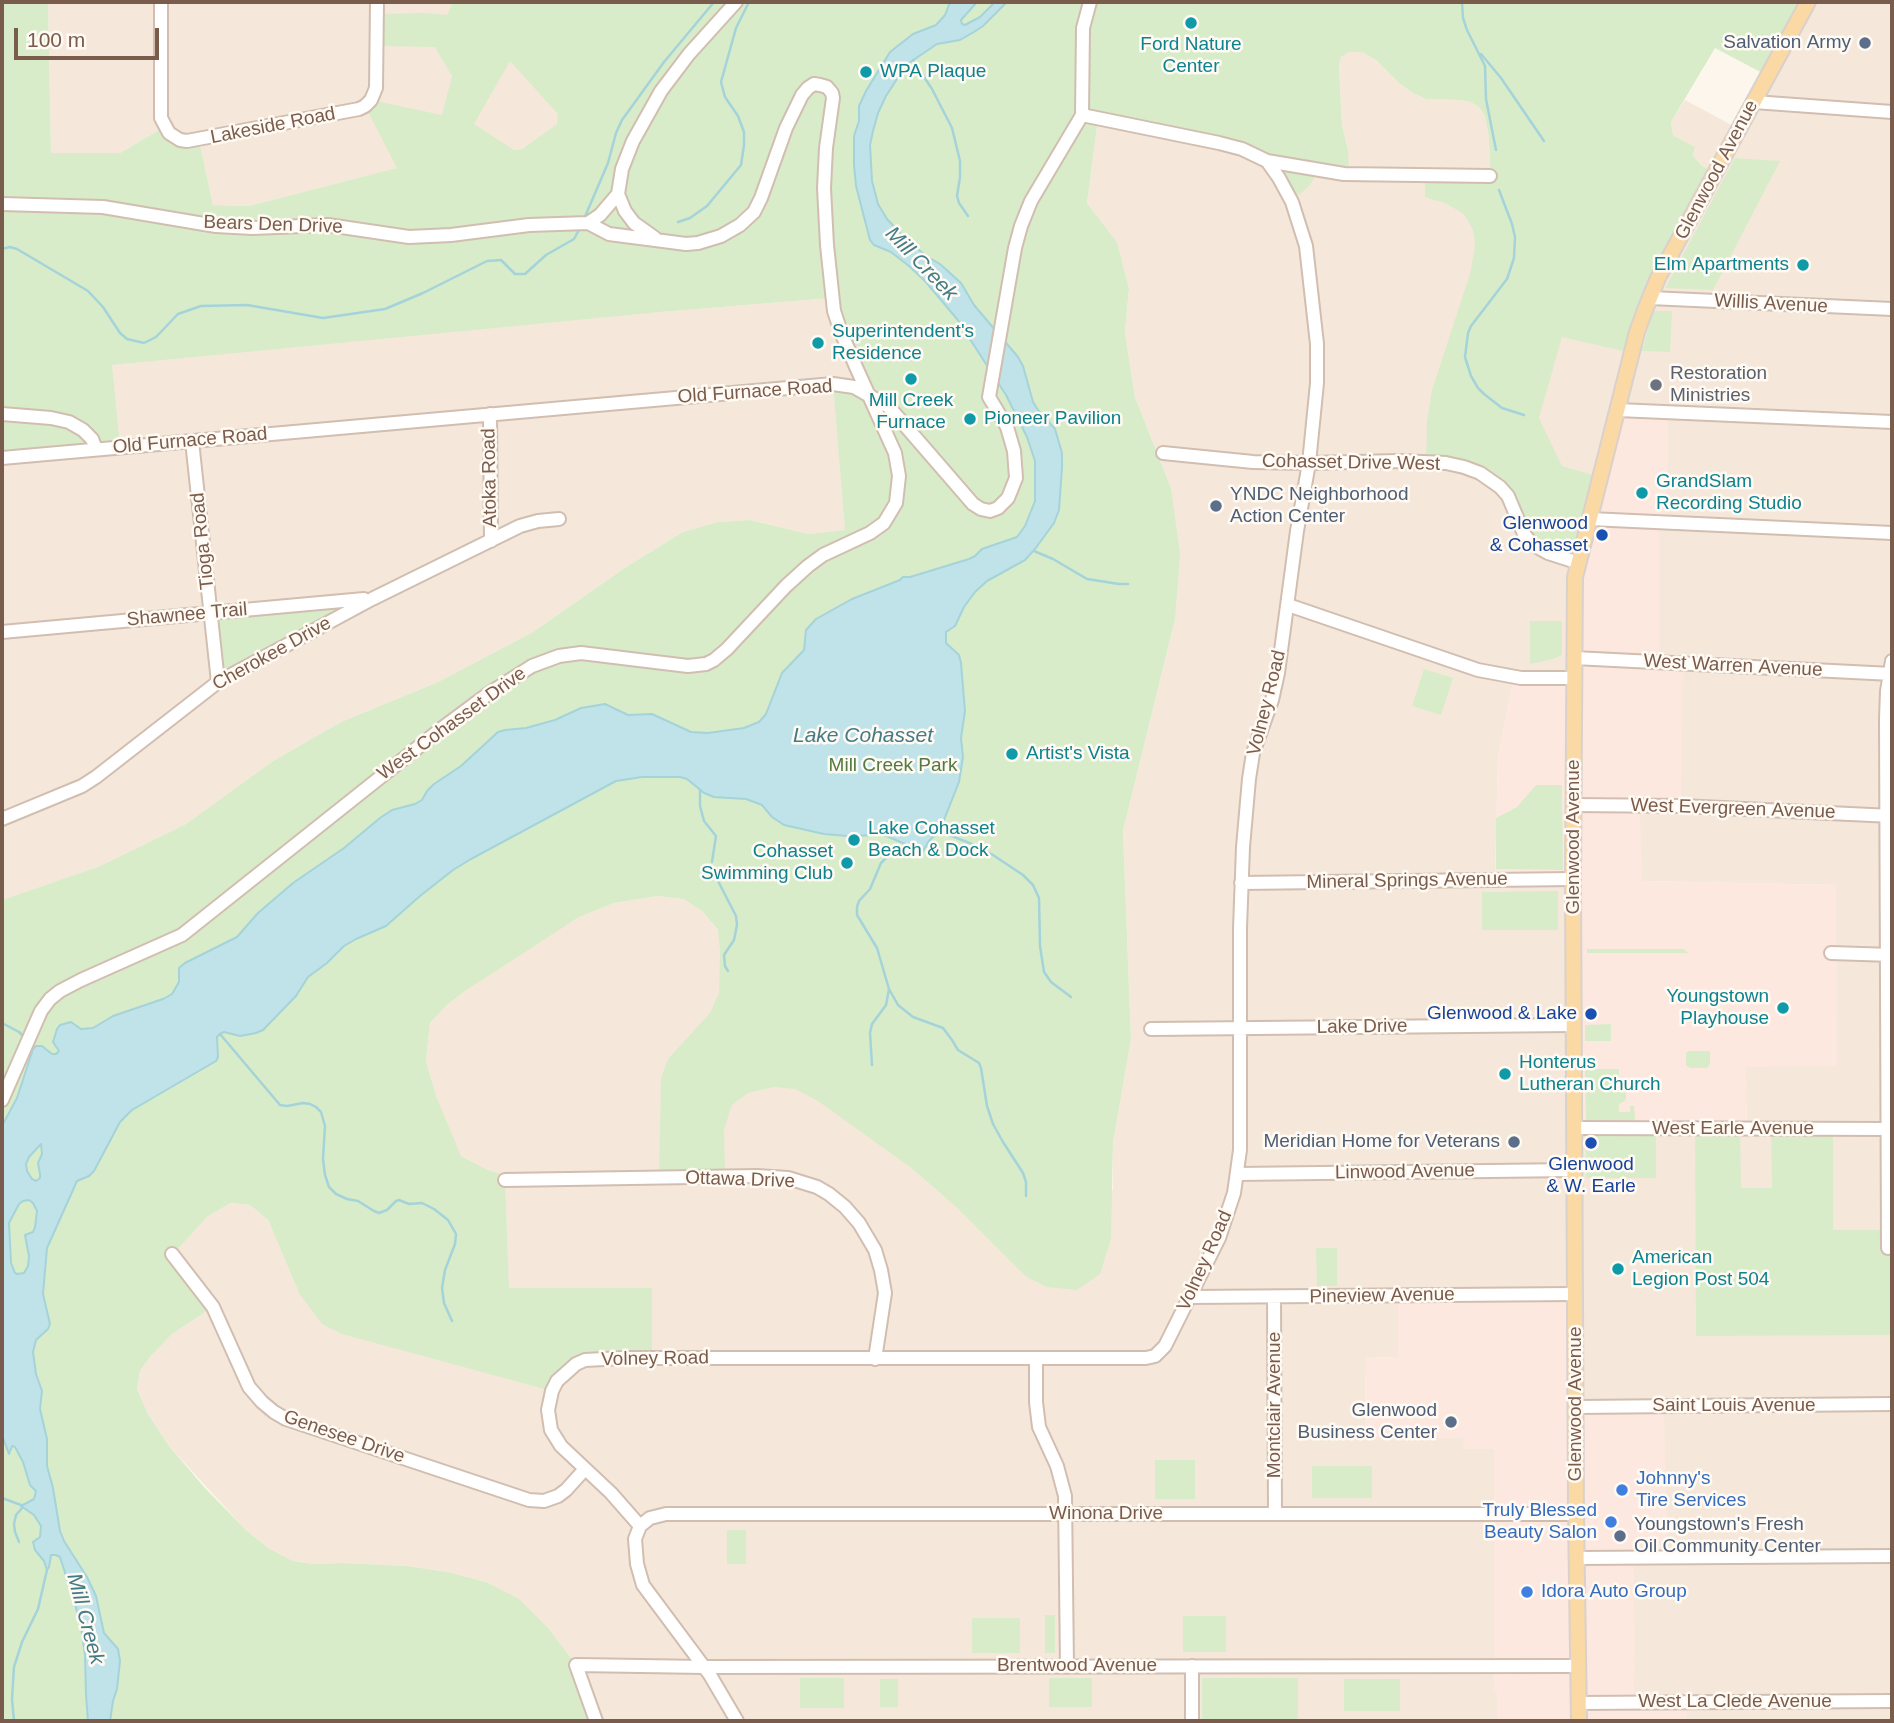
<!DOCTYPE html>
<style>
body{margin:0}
#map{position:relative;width:1894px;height:1723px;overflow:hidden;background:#fdf6ec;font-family:Arial,sans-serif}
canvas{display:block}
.frame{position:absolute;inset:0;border:4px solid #7a5c4d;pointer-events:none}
.scale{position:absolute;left:14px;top:28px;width:145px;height:32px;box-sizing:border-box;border:4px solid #7a5c4d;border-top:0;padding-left:9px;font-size:21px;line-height:24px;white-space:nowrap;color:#7a5c4d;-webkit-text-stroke:5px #fffaf3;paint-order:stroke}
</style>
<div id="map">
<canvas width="1894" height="1723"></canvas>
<div class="frame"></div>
<div class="scale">100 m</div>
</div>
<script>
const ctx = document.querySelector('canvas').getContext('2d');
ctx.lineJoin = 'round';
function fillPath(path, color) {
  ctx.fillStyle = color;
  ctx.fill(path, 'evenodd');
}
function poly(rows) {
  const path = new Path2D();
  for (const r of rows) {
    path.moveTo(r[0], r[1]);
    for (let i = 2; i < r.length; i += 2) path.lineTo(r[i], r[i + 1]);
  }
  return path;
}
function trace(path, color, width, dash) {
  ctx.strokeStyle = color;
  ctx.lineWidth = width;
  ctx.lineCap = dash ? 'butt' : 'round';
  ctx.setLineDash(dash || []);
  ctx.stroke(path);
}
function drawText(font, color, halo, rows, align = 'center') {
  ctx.font = font + ' Arial,sans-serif';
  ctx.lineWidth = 5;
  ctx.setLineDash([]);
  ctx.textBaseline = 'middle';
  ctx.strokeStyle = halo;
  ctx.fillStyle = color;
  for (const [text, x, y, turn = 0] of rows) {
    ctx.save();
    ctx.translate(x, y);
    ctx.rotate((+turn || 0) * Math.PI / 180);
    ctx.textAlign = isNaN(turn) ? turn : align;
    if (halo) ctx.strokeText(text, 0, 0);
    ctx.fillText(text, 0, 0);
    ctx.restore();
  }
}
fillPath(poly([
 [48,2,513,2,562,71,558,124,522,149,414,164,249,206,213,205,199,140,187,141,164,127,120,153,51,153],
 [1808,2,1892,2,1892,1721,1687,1721,1687,1703,1634,1703,1633,1557,1576,1407,1398,1296,1398,1357,1366,1358,1365,1438,1463,1438,1494,1449,1494,1666,1495,1692,1497,1693,1497,1721,596,1721,486,1582,448,1572,407,1566,342,1563,313,1564,293,1561,268,1548,246,1530,169,1446,148,1414,137,1389,140,1371,150,1357,172,1334,213,1307,172,1254,208,1216,231,1203,250,1205,268,1220,299,1293,509,1299,505,1175,488,1170,461,1156,456,1146,437,1098,426,1061,430,1023,447,1005,465,991,543,939,579,917,614,903,658,896,683,899,702,911,910,1167,956,1207,1025,1276,1113,1190,1113,1143,1131,1039,1123,831,1175,619,1171,488,1135,397,1125,333,1129,288,1117,242,1087,203,1098,118,1348,150,1342,126,1339,65,1341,57,1349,52,1362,52,1376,60,1400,84,1413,93,1426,99,1458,100,1471,102,1480,108,1485,117,1489,138,1490,176,1554,363,1562,336,1638,327,1715,173,1702,166,1693,156,1695,147,1673,135,1671,122,1685,100,1739,129],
 [1668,412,1659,522,1659,662,1639,805,1642,881,1836,885,1745,1067,1747,1128,1573,879,1495,880,1498,758,1514,677,1574,678],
 [832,298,868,395,833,384,846,530,809,534,750,520,717,522,683,532,626,567,533,632,438,682,341,722,273,761,186,824,100,866,2,900,2,458,111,365,558,320]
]), '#f5e8da');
fillPath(poly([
 [1618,410,1668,412,1667,523,1659,523,1659,662,1683,663,1681,806,1640,806,1642,881,1836,885,1837,1066,1745,1067,1747,1129,1574,1128,1573,880,1495,875,1498,758,1514,677,1574,678,1574,594],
 [1575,1294,1576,1407,1664,1406,1667,1557,1633,1558,1634,1703,1687,1703,1687,1721,1497,1721,1497,1693,1495,1693,1494,1666,1494,1449,1464,1449,1463,1438,1365,1438,1366,1358,1398,1357,1398,1296]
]), '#fde8e0');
fillPath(poly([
 [2,2,48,2,51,153,120,153,164,127,169,133,199,140,213,205,249,206,397,168,365,106,371,100,442,115,452,76,435,47,376,46,377,14,427,13,447,15,453,2,1808,2,1768,76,1715,48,1671,122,1673,135,1695,147,1693,156,1702,166,1715,173,1705,191,1632,353,1562,337,1539,418,1562,466,1600,477,1579,563,1540,549,1491,479,1426,462,1427,421,1432,390,1470,274,1475,246,1473,230,1464,214,1447,204,1425,197,1425,175,1490,175,1489,138,1485,117,1480,108,1471,102,1458,100,1426,99,1413,93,1400,84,1376,60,1362,52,1349,52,1341,57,1339,65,1342,126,1348,150,1349,174,1317,170,1313,180,1309,186,1300,194,1290,197,1267,162,1098,119,1087,203,1117,242,1129,288,1125,333,1135,397,1171,488,1180,554,1175,619,1123,831,1131,1039,1113,1143,1111,1239,1100,1274,1077,1290,1047,1287,1025,1276,956,1207,910,1167,818,1101,795,1089,774,1087,748,1093,732,1105,724,1129,725,1177,659,1178,661,1078,668,1059,710,1013,719,993,720,950,718,930,702,911,683,899,658,896,614,903,579,917,465,991,447,1005,430,1023,426,1061,437,1098,461,1156,488,1170,505,1175,509,1288,652,1288,652,1358,585,1360,552,1391,342,1334,322,1324,299,1293,268,1220,250,1205,231,1203,208,1216,173,1254,213,1307,172,1334,150,1357,140,1371,137,1389,148,1414,169,1446,204,1487,246,1530,268,1548,293,1561,313,1564,342,1563,407,1566,448,1572,486,1582,519,1599,548,1628,576,1665,596,1721,2,1721,2,900,100,866,186,824,273,761,341,722,438,682,533,632,626,567,683,532,717,522,750,520,809,534,845,530,833,384,867,394,832,298,660,312,112,365,120,447,2,458],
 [510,61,558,114,557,124,522,149,514,150,474,124],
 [1735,158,1780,161,1713,290,1665,288],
 [1653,311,1672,311,1670,352,1642,351],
 [372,599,218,682,210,613],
 [1530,621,1562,621,1562,655,1553,659,1530,664],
 [1424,669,1453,678,1441,715,1412,706],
 [1536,785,1562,785,1563,870,1496,869,1496,818,1517,807],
 [1558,891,1558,930,1482,930,1482,892],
 [1587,949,1683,949,1688,953,1587,953],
 [1611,1024,1611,1041,1585,1041,1585,1025],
 [1689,1051,1710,1051,1710,1064,1707,1068,1690,1068,1686,1065,1686,1053],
 [1585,1069,1619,1069,1619,1078,1626,1082,1626,1098,1625,1101,1619,1104,1619,1112,1630,1112,1630,1106,1634,1106,1635,1120,1586,1120],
 [1695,1128,1740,1129,1741,1188,1772,1188,1771,1129,1833,1129,1833,1230,1892,1230,1892,1335,1696,1336],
 [1586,1136,1656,1136,1656,1178,1586,1178],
 [1316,1248,1337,1248,1337,1286,1317,1286],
 [1155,1460,1195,1460,1195,1499,1155,1499],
 [1312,1466,1372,1466,1372,1498,1312,1498],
 [727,1530,746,1530,746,1564,727,1564],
 [1045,1615,1055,1615,1055,1653,1045,1653],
 [1183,1616,1226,1616,1226,1652,1183,1652],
 [972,1618,1020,1618,1020,1653,972,1653],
 [800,1678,844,1678,844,1708,800,1708],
 [1049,1678,1092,1678,1092,1707,1049,1707],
 [1202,1678,1298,1678,1298,1721,1202,1721],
 [880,1679,898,1679,898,1707,880,1707],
 [1344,1679,1400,1679,1400,1711,1344,1711]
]), '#d8ecc9');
const water = poly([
 [950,2,977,2,961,20,962,24,965,25,980,17,995,2,1007,2,983,26,974,32,960,40,937,44,906,65,886,96,878,113,873,131,870,145,872,181,878,204,887,219,901,234,926,256,940,264,961,283,974,305,1018,357,1023,366,1033,402,1038,410,1055,429,1062,453,1062,468,1059,510,1054,523,1035,549,1025,560,987,581,975,592,964,607,955,626,946,632,946,643,959,655,961,663,965,711,961,738,963,757,959,782,940,830,929,841,920,856,915,857,905,844,884,835,847,836,824,834,784,825,772,817,762,805,746,799,714,797,704,793,687,779,680,777,642,777,616,781,471,859,453,870,420,896,386,926,356,939,344,946,327,963,308,977,296,996,263,1030,256,1033,240,1036,224,1032,220,1034,217,1037,218,1057,216,1061,132,1110,120,1122,94,1171,89,1176,77,1181,47,1248,43,1294,50,1324,48,1329,36,1340,33,1352,36,1374,42,1391,40,1409,47,1439,47,1466,53,1488,60,1531,64,1541,87,1577,96,1596,104,1633,118,1649,120,1661,117,1689,113,1701,110,1721,88,1721,86,1695,85,1655,81,1627,75,1604,60,1557,56,1555,51,1555,49,1567,47,1570,44,1561,35,1550,33,1542,40,1537,41,1526,34,1515,21,1506,34,1499,36,1491,30,1485,23,1462,15,1447,12,1446,9,1454,2,1435,2,1126,17,1098,33,1049,36,1046,42,1046,52,1054,56,1054,59,1051,53,1042,57,1029,60,1025,71,1022,81,1029,93,1028,113,1016,163,999,172,994,179,982,179,968,185,963,237,937,258,913,293,883,344,848,380,818,392,810,415,804,422,800,427,791,434,784,461,766,498,732,505,730,526,728,555,720,581,708,605,704,628,715,652,714,691,732,708,733,744,728,759,722,766,714,782,673,804,650,806,630,816,619,852,599,900,580,903,577,910,577,969,559,975,556,982,549,1017,537,1025,526,1035,501,1035,461,1027,437,1006,395,957,319,925,281,909,266,891,252,874,245,870,240,856,186,854,165,854,136,859,121,859,106,866,91,890,52,913,34,936,25,945,15,950,2],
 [41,1144,42,1154,38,1163,40,1174,40,1178,36,1181,32,1179,27,1171,26,1164,29,1157,41,1144],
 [29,1200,33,1203,37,1211,35,1227,33,1232,25,1235,29,1256,28,1266,24,1273,17,1274,15,1273,11,1263,9,1223,19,1204,23,1201,29,1200]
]);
fillPath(water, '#bfe3e8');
trace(water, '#a5d3da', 2);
trace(poly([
 [1462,2,1463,18,1467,30,1485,66,1486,99,1496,150],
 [1481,54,1501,78,1544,141],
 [913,60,932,89,952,128,960,161,960,177,957,196,959,203,968,216],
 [1499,190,1512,224,1515,237,1514,258,1507,279,1471,326,1468,333,1465,357,1471,376,1478,388,1484,394,1502,408,1524,415],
 [584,219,608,163,616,133,622,120,664,62,714,2],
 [678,222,690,218,707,206,741,165,744,145,744,132,738,116,725,97,721,82,736,28,749,2],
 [2,249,10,247,17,249,88,291,103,307,120,333,127,339,144,343,156,337,178,314,201,306,247,305,323,318,385,309,423,293,487,261,501,260,515,274,525,274,546,255,574,239,580,228],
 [1034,551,1053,559,1087,579,1119,584,1128,584],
 [700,790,700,806,704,821,716,836,712,862],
 [939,831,972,844,993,855,1023,875,1033,885,1039,898,1040,946,1044,972,1051,982,1071,997],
 [907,846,892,852,881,863,870,889,859,901,857,907,857,915,877,948,889,989,898,1005,913,1017,943,1028,952,1040,958,1050,979,1063,981,1068,987,1106,993,1124,1003,1142,1023,1173,1026,1182,1026,1196],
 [718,881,736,916,737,925,734,940,724,955,725,966,728,971],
 [2,1023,19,1032,25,1038],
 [220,1034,280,1105,287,1106,303,1103,310,1104,316,1107,321,1112,325,1126,323,1159,325,1175,329,1187,336,1194,347,1199,358,1201,374,1211,379,1213,387,1210,396,1201,399,1200,409,1204,422,1203,434,1209,448,1220,456,1234,455,1244,445,1270,442,1288,444,1303,452,1321],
 [872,1065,870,1033,872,1024,886,1005,889,989],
 [2,1498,21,1505],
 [19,1542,15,1532,14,1524,16,1515,22,1508],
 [14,1721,12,1699,14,1667,22,1642,38,1609,47,1570]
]), '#a5d3da', 2.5);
const minor = poly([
 [161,2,161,118,169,133,180,140,187,141,359,109,365,106,371,100,376,88,377,2],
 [1754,102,1892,112],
 [1082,115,1219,143,1242,149,1267,161,1344,174,1490,176],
 [1082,115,1083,28,1090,2],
 [618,194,625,211,634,223,655,238],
 [2,204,103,207,216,226,252,228,328,225,409,237,451,235,529,225,588,223,609,234,686,244,698,243,721,236,740,225,754,212,761,198,786,128,802,95,808,88,814,84,820,85,827,87,832,93,833,98,826,148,824,188,827,245,834,311,841,332,856,367,895,453,899,476,896,503,884,523,870,533,823,555,808,566,786,586,727,649,714,660,706,664,688,666,581,653,559,656,532,666,488,694,441,729,182,935,81,980,60,991,50,999,41,1011,2,1100],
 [588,223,600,215,618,194,622,169,633,141,661,91,689,54,736,2],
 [1650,298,1892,309],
 [1618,410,1892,422],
 [2,414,51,418,69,422,83,430,92,439,96,449],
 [490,414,491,541],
 [192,441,218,682],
 [1163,453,1253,462,1309,463,1399,461,1446,463,1464,467,1480,473,1500,487,1508,496,1524,534,1532,544,1548,553,1579,563],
 [2,458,833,384,854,387,889,407,973,504,981,509,990,511,998,508,1008,498,1016,478,1014,451,1007,427,989,397,1015,248,1021,226,1031,201,1082,115],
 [1590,519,1892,533],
 [1288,605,1478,670,1521,678,1574,678],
 [2,632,364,599],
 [1574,658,1892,674],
 [1574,805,1681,806,1892,816],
 [2,819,82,786,96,777,218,682,372,599,520,526,538,521,559,519],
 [1241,883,1573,879],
 [1831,953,1892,955],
 [1151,1029,1573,1025],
 [1574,1128,1892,1129],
 [1237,1174,1574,1170],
 [505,1180,757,1176,788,1178,817,1187,829,1194,845,1207,859,1223,875,1250,881,1270,885,1293,875,1359],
 [1888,1248,1886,719,1887,691,1892,661],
 [172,1254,213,1307,249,1387,262,1402,274,1412,286,1419,529,1500,544,1501,558,1496,566,1490,585,1469],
 [1190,1297,1575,1294],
 [1274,1297,1275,1514],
 [1036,1359,1036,1402,1039,1427,1057,1466,1065,1496,1067,1667],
 [1576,1407,1892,1404],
 [640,1526,611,1493,561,1446,551,1430,548,1410,552,1391,557,1381,576,1364,585,1360,623,1358,1146,1358,1155,1356,1165,1346,1219,1238,1234,1193,1240,1150,1240,928,1243,847,1249,779,1253,753,1272,700,1278,673,1297,531,1309,463,1317,383,1317,344,1306,246,1292,202,1279,178,1267,161],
 [640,1526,650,1518,666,1514,1576,1514],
 [640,1526,635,1539,637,1564,643,1585,710,1675,737,1721],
 [1577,1558,1892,1556],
 [1579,1703,1892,1701],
 [596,1721,576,1665,705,1667,1578,1666],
 [1192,1721,1192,1666]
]);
const major = poly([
 [1579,1721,1576,1514,1573,879,1575,577,1637,332,1645,310,1658,278,1808,2]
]);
trace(minor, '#d1beb0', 16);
trace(major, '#dad1cd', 18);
trace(minor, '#fff', 12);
trace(major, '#fbd9a5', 14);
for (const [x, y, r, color] of [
 [1191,23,7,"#0f9aa8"],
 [1865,43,7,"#5c6f8a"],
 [866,72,7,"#0f9aa8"],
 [1803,265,7,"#0f9aa8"],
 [818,343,7,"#0f9aa8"],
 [911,379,7,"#0f9aa8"],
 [1656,385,7,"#6b7280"],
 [970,419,7,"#0f9aa8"],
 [1642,493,7,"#0f9aa8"],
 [1216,506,7,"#5c6f8a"],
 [1602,535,7,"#1a4fb4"],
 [1012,754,7,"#0f9aa8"],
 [854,840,7,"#0f9aa8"],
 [847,863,7,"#0f9aa8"],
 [1783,1008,7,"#0f9aa8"],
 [1591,1014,7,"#1a4fb4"],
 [1505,1074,7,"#0f9aa8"],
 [1514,1142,7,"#5c6f8a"],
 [1591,1143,7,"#1a4fb4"],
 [1618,1269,7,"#0f9aa8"],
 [1451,1422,7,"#5c6f8a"],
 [1622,1490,7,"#3f7fe0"],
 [1611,1522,7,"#3f7fe0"],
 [1620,1536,7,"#5c6f8a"],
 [1527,1592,7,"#3f7fe0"]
]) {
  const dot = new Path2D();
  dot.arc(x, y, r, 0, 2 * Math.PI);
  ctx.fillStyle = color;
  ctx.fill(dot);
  trace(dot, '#fffaf3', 2.5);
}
drawText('19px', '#4e5e75', '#fffaf3', [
 ["Salvation Army",1851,43],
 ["YNDC Neighborhood",1230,495,"left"],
 ["Action Center",1230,517,"left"],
 ["Meridian Home for Veterans",1500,1142],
 ["Glenwood",1437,1411],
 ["Business Center",1437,1433],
 ["Youngstown's Fresh",1634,1525,"left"],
 ["Oil Community Center",1634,1547,"left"]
], 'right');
drawText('19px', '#0d838f', '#fffaf3', [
 ["Ford Nature",1191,45,"center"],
 ["Center",1191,67,"center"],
 ["WPA Plaque",880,72],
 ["Elm Apartments",1789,265,"right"],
 ["Superintendent's",832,332],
 ["Residence",832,354],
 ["Mill Creek",911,401,"center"],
 ["Furnace",911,423,"center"],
 ["Pioneer Pavilion",984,419],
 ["GrandSlam",1656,482],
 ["Recording Studio",1656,504],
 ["Artist's Vista",1026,754],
 ["Lake Cohasset",868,829],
 ["Beach & Dock",868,851],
 ["Cohasset",833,852,"right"],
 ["Swimming Club",833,874,"right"],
 ["Youngstown",1769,997,"right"],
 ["Playhouse",1769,1019,"right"],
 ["Honterus",1519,1063],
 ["Lutheran Church",1519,1085],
 ["American",1632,1258],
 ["Legion Post 504",1632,1280]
], 'left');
drawText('19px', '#7a5c4d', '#fffaf3', [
 ["Lakeside Road",273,126,-11],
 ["Glenwood Avenue",1717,170,-62],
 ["Bears Den Drive",273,225,2],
 ["Willis Avenue",1771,304,3],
 ["Old Furnace Road",755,392,-4],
 ["Old Furnace Road",190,441,-5],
 ["Cohasset Drive West",1351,463,1],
 ["Atoka Road",490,478,-91],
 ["Tioga Road",203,541,-96],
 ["Shawnee Trail",187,615,-5],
 ["Cherokee Drive",272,654,-29],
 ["West Warren Avenue",1733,666,3],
 ["Volney Road",1267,703,-76],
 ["West Cohasset Drive",452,724,-36],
 ["West Evergreen Avenue",1733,809,2],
 ["Glenwood Avenue",1574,837,-90],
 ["Mineral Springs Avenue",1407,881,-1],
 ["Lake Drive",1362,1027,-1],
 ["West Earle Avenue",1733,1129],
 ["Linwood Avenue",1405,1172,-1],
 ["Ottawa Drive",740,1180,2],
 ["Volney Road",1205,1261,-66],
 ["Pineview Avenue",1382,1296,-1],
 ["Volney Road",655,1359,-1],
 ["Glenwood Avenue",1576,1404,-90],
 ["Montclair Avenue",1275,1405,-90],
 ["Saint Louis Avenue",1734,1406],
 ["Genesee Drive",344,1437,19],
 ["Winona Drive",1106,1514],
 ["Brentwood Avenue",1077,1666],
 ["West La Clede Avenue",1735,1702]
]);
drawText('19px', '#5b616d', '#fffaf3', [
 ["Restoration",1670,374],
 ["Ministries",1670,396]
], 'left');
drawText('19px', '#164399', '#fffaf3', [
 ["Glenwood",1588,524],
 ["& Cohasset",1588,546],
 ["Glenwood & Lake",1577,1014],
 ["Glenwood",1591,1165,"center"],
 ["& W. Earle",1591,1187,"center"]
], 'right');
drawText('19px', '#537a41', '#fffaf3', [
 ["Mill Creek Park",893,766]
]);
drawText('19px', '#366cbe', '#fffaf3', [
 ["Johnny's",1636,1479],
 ["Tire Services",1636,1501],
 ["Truly Blessed",1597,1511,"right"],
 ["Beauty Salon",1597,1533,"right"],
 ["Idora Auto Group",1541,1592]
], 'left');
drawText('italic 21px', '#437c86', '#fffaf3', [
 ["Mill Creek",921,264,46],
 ["Lake Cohasset",863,736],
 ["Mill Creek",85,1619,75]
]);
</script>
